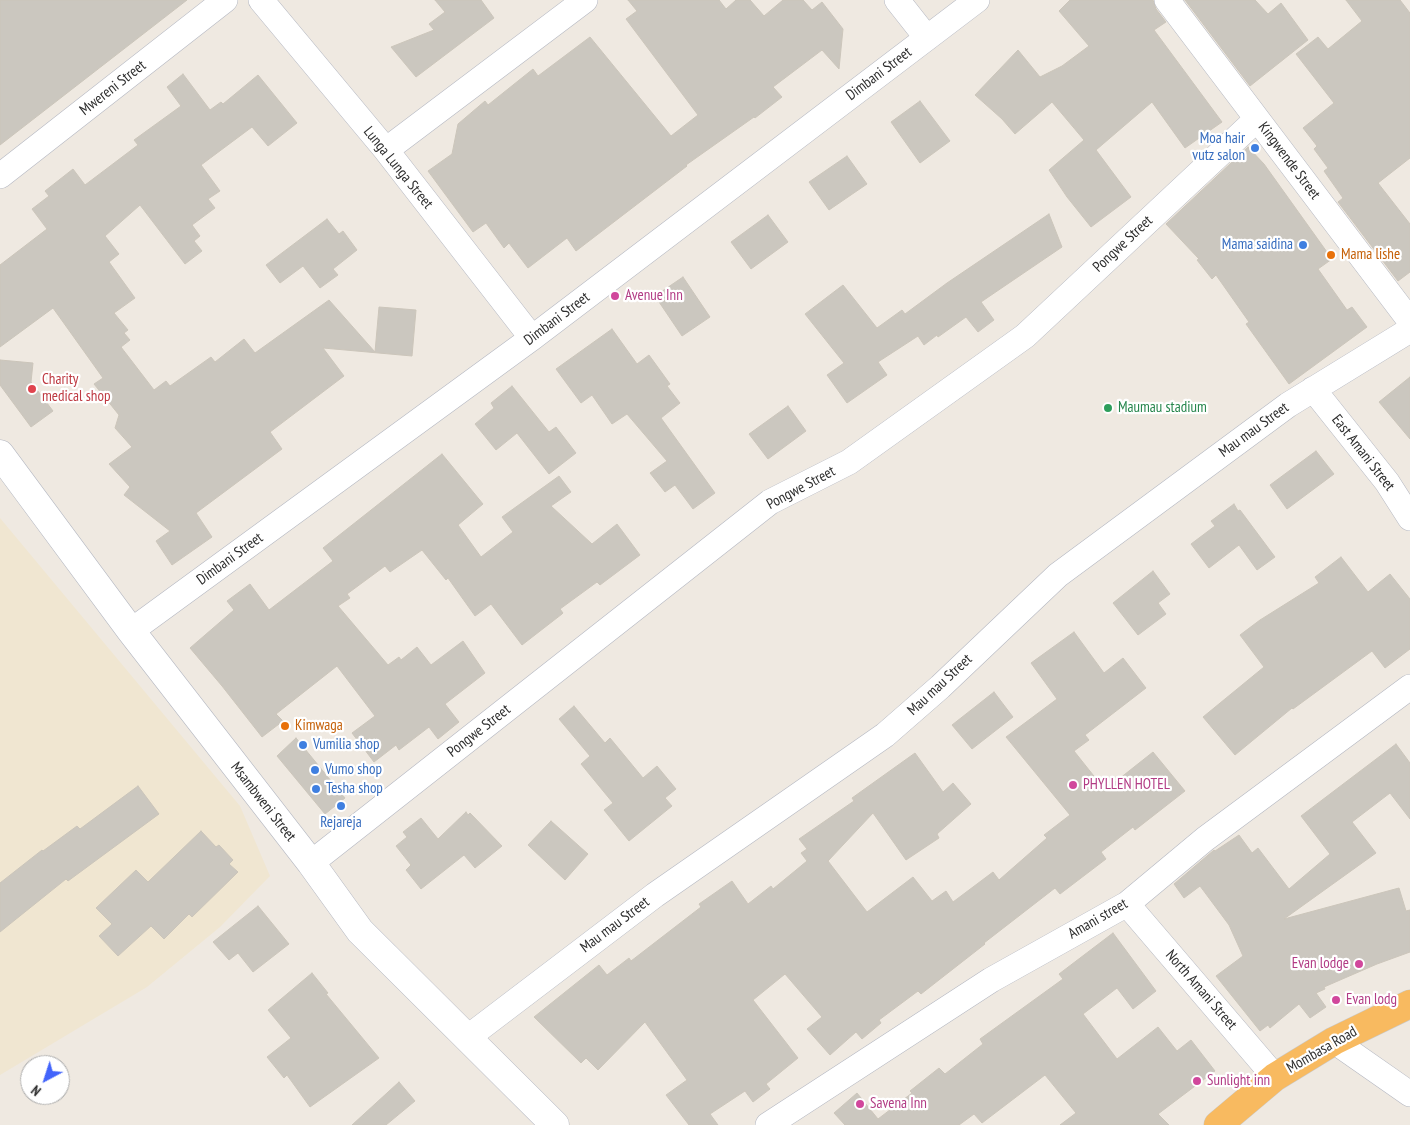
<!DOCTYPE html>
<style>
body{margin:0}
#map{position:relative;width:1410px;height:1125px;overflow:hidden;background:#efe9e1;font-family:"PT Sans Narrow",sans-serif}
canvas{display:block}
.north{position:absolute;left:20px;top:1055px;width:50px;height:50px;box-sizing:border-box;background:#fff;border:1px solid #ababab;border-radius:50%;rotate:220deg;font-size:14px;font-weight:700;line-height:20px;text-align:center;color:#2e2e2e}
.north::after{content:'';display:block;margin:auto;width:18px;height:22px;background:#4264fb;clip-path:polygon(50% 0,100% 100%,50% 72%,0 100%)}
</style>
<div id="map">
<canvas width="1410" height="1125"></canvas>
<div class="north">N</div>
</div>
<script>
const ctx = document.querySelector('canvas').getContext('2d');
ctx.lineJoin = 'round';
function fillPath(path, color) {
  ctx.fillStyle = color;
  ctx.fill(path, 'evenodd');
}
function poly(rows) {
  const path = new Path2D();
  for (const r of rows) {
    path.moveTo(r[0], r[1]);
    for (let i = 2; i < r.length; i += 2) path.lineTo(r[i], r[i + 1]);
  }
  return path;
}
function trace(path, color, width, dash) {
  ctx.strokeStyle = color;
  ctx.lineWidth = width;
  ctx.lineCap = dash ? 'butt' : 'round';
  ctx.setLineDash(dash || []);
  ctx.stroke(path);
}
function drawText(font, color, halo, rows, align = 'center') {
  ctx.font = font + ' "PT Sans Narrow",sans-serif';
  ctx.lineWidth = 4.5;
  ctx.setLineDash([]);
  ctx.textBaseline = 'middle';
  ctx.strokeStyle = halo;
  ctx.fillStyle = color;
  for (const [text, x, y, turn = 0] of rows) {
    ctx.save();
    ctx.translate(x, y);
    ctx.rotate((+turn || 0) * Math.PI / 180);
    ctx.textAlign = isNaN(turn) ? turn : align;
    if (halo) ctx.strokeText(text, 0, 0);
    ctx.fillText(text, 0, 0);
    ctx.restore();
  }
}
fillPath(poly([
 [0,518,240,806,270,876,220,927,147,987,0,1075]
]), '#f0e6d1');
const building = poly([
 [0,0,187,0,0,145,0,0],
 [435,0,481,0,494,18,416,77,391,47,434,30,429,24,445,12,435,0],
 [628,0,719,0,726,9,736,0,750,0,764,16,783,0,803,0,812,10,822,2,843,29,839,69,822,50,773,87,782,97,755,118,754,117,686,165,687,166,576,251,567,238,528,268,509,243,504,248,486,223,473,232,428,171,452,154,458,124,485,101,488,105,533,69,538,76,590,37,671,136,698,115,626,19,637,11,628,0],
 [1070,0,1153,0,1156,9,1166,22,1154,30,1222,122,1185,148,1152,102,1096,150,1131,197,1091,227,1067,197,1049,170,1084,140,1052,102,1015,134,1002,119,975,95,1018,50,1040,77,1062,66,1089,46,1059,11,1070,0],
 [1185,0,1255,0,1268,14,1281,3,1308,40,1250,86,1185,0],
 [1346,0,1400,0,1410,13,1410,158,1378,183,1410,224,1410,272,1398,281,1338,202,1343,198,1324,171,1328,168,1314,149,1317,146,1303,128,1334,103,1296,54,1318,37,1328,49,1362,21,1346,0],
 [183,74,210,110,221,102,223,104,258,75,297,123,268,146,252,127,201,165,220,191,208,199,215,208,192,225,200,236,194,241,202,251,185,264,140,205,105,236,119,254,109,262,135,298,114,313,128,330,124,333,130,340,121,347,154,390,166,381,170,386,211,357,215,362,244,339,255,353,329,300,375,352,379,307,416,310,412,356,323,348,344,376,270,432,282,449,196,513,212,537,172,565,156,541,170,531,124,495,130,487,109,464,132,447,115,428,119,415,94,384,103,378,53,308,0,347,0,265,47,229,32,209,49,196,45,191,73,169,85,185,138,145,134,140,181,106,167,87,183,74],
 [920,101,950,141,920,163,891,122,920,101],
 [1248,147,1264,164,1332,259,1318,269,1347,310,1352,307,1367,327,1289,384,1246,324,1249,322,1216,275,1212,279,1197,260,1199,259,1166,224,1248,147],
 [847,156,867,184,829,210,809,182,847,156],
 [1049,214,1062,247,981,302,994,320,978,332,966,317,938,337,937,335,924,345,918,336,878,362,887,375,847,403,827,375,844,363,805,314,843,285,877,328,902,310,905,314,947,283,1049,214],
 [768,215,788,242,751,269,731,242,768,215],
 [327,219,339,234,343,231,357,250,333,269,338,275,320,288,303,266,280,283,266,265,327,219],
 [683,277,710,317,682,336,655,296,683,277],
 [612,329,637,364,649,355,670,384,667,386,680,403,661,418,715,493,693,509,675,485,665,492,650,473,667,461,627,414,612,424,592,395,581,403,556,369,612,329],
 [0,360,33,363,31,382,53,411,31,427,0,385,0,360],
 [1410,377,1410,439,1379,402,1410,377],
 [512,386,549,432,556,427,576,453,549,474,517,433,496,450,475,424,494,408,491,403,512,386],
 [788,406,806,431,768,459,749,434,788,406],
 [1316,451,1334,474,1287,509,1270,485,1316,451],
 [442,454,483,504,458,525,481,557,513,532,502,517,559,476,571,492,551,506,592,544,617,524,640,555,600,585,597,582,560,609,563,613,562,614,522,645,491,604,475,616,448,578,446,580,422,550,390,572,385,566,347,594,350,598,338,606,388,665,399,657,401,660,417,647,431,665,463,641,485,673,445,704,459,722,438,739,429,727,399,750,396,745,374,762,352,733,375,716,337,666,276,714,283,721,262,737,222,686,190,648,234,610,227,601,250,584,269,610,333,561,323,548,442,454],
 [1234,504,1238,511,1240,510,1275,557,1257,570,1239,545,1209,568,1191,544,1215,526,1211,521,1234,504],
 [1341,557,1368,592,1390,574,1410,599,1410,649,1385,668,1372,651,1293,709,1292,708,1235,755,1203,717,1264,667,1240,635,1260,620,1319,583,1315,577,1341,557],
 [1153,571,1170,594,1158,603,1166,614,1138,635,1113,603,1153,571],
 [1074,632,1104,673,1123,658,1146,688,1085,735,1089,740,1074,751,1105,790,1153,752,1185,791,1135,830,1133,827,1101,852,1106,859,1060,894,1055,888,984,943,985,944,921,994,918,991,879,1020,881,1023,862,1039,856,1032,830,1055,807,1029,822,1017,785,974,753,1000,798,1058,766,1084,770,1089,753,1102,745,1091,710,1114,718,1125,689,1125,666,1095,687,1080,645,1022,598,1070,586,1058,581,1063,534,1017,599,965,607,975,629,958,631,961,701,907,699,904,732,881,748,904,771,886,773,889,807,861,801,853,807,849,799,839,854,801,852,798,915,753,943,792,953,783,971,804,937,834,939,838,906,860,873,813,828,861,867,912,913,877,932,901,946,891,953,902,993,872,999,880,1047,838,1044,835,1070,815,1006,737,1057,699,1031,663,1074,632],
 [994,692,1013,717,972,749,952,725,994,692],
 [574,706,605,743,610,738,643,778,657,766,676,789,665,798,672,806,629,841,604,810,613,803,581,764,590,756,559,719,574,706],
 [296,738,345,798,325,814,277,756,296,738],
 [1396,744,1410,763,1410,819,1390,793,1352,822,1376,853,1284,919,1399,888,1406,911,1410,910,1410,952,1377,964,1324,987,1325,989,1316,993,1326,1007,1310,1018,1299,1004,1270,1028,1268,1025,1260,1031,1216,976,1243,956,1229,925,1200,886,1184,898,1174,884,1214,850,1215,851,1239,835,1252,853,1258,848,1289,889,1330,854,1301,816,1396,744],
 [138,786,159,814,68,881,66,879,0,932,0,883,42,850,43,851,77,826,80,829,138,786],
 [466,812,468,815,470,813,502,846,475,868,464,855,421,889,406,870,411,865,396,846,407,837,403,832,421,818,438,839,466,812],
 [551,821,588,854,565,880,528,845,551,821],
 [201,831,216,847,219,845,233,860,229,864,238,872,192,917,189,914,164,939,151,926,118,956,99,936,112,924,96,908,136,870,148,882,201,831],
 [258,906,289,944,253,972,238,953,229,960,213,942,258,906],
 [1113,933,1156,991,1133,1009,1117,988,1083,1014,1117,1059,1158,1027,1177,1051,1191,1040,1215,1071,1158,1114,1169,1125,1060,1125,1076,1113,1045,1075,982,1123,974,1114,959,1125,845,1125,834,1113,857,1093,878,1119,912,1093,910,1091,939,1068,945,1074,983,1044,980,1039,1063,979,1059,974,1113,933],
 [312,973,328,993,326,994,379,1058,310,1107,287,1075,284,1078,267,1057,291,1038,268,1010,312,973],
 [399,1082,415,1101,386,1125,352,1125,399,1082]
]);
fillPath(building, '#cbc7bf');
trace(building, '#cbc5ba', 1);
const minor = poly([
 [261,0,386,150,532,338],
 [897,0,927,38],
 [1167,0,1410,321],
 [386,150,585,0],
 [0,176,225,0],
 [1313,389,1387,482,1410,518],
 [131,631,532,338,977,0],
 [311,863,770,502,849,462,1025,336,1257,119],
 [1127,904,1275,1077],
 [467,1038,655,895,885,735,940,687,1058,575,1288,405,1410,330],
 [1334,1041,1410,1094],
 [768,1125,991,980,1127,904,1205,839,1410,687]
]);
const secondary = poly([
 [0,454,131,631,311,863,360,931,555,1125]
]);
const trunk = poly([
 [1218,1125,1275,1077,1334,1041,1410,1004]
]);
trace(minor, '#b4b7c1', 26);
trace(secondary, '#b4b7c1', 29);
trace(trunk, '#c9c9c9', 29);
trace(minor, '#fff', 25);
trace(secondary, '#fff', 28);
trace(trunk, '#f8ba60', 28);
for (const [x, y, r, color] of [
 [1255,148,5,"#3f7fe0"],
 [1303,245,5,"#3f7fe0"],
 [1331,255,5,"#e8710a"],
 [615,296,5,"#d1479c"],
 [32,389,5,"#e0444e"],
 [1108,408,5,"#2e9e5b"],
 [285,726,5,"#e8710a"],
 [303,745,5,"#3f7fe0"],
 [315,770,5,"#3f7fe0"],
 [1073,785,5,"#d1479c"],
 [316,789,5,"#3f7fe0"],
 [341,806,5,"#3f7fe0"],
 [1359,964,5,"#d1479c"],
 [1336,1000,5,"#d1479c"],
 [1197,1081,5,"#d1479c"],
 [860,1104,5,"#d1479c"]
]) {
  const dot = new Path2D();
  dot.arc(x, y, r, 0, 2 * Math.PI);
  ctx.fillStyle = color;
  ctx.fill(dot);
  trace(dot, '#fff', 2);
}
drawText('15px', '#2e2e2e', '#fff', [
 ["Dimbani Street",879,74,-37],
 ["Mwereni Street",113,88,-38],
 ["Kingwende Street",1289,161,53],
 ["Lunga Lunga Street",398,168,51],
 ["Pongwe Street",1123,244,-43],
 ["Dimbani Street",557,319,-37],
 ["Mau mau Street",1254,430,-36],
 ["East Amani Street",1363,453,52],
 ["Pongwe Street",801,488,-28],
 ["Dimbani Street",230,559,-36],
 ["Mau mau Street",940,685,-43],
 ["Pongwe Street",479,731,-38],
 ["Msambweni Street",263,802,52],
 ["Amani street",1098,919,-30],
 ["Mau mau Street",615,925,-37],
 ["North Amani Street",1201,990,49],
 ["Mombasa Road",1322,1050,-30]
]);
drawText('15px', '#366cbe', '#fff', [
 ["Moa hair",1245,139,"right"],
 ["vutz salon",1245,156,"right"],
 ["Mama saidina",1293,245,"right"],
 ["Vumilia shop",313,745],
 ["Vumo shop",325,770],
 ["Tesha shop",326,789],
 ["Rejareja",341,823,"center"]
], 'left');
drawText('15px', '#c56008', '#fff', [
 ["Mama lishe",1341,255],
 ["Kimwaga",295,726]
], 'left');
drawText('15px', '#b23c85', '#fff', [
 ["Avenue Inn",625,296],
 ["PHYLLEN HOTEL",1083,785],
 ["Evan lodge",1349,964,"right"],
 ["Evan lodg",1346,1000],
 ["Sunlight inn",1207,1081],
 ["Savena Inn",870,1104]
], 'left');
drawText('15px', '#be3a42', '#fff', [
 ["Charity",42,380],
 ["medical shop",42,397]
], 'left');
drawText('15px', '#27864d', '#fff', [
 ["Maumau stadium",1118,408]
], 'left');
</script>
